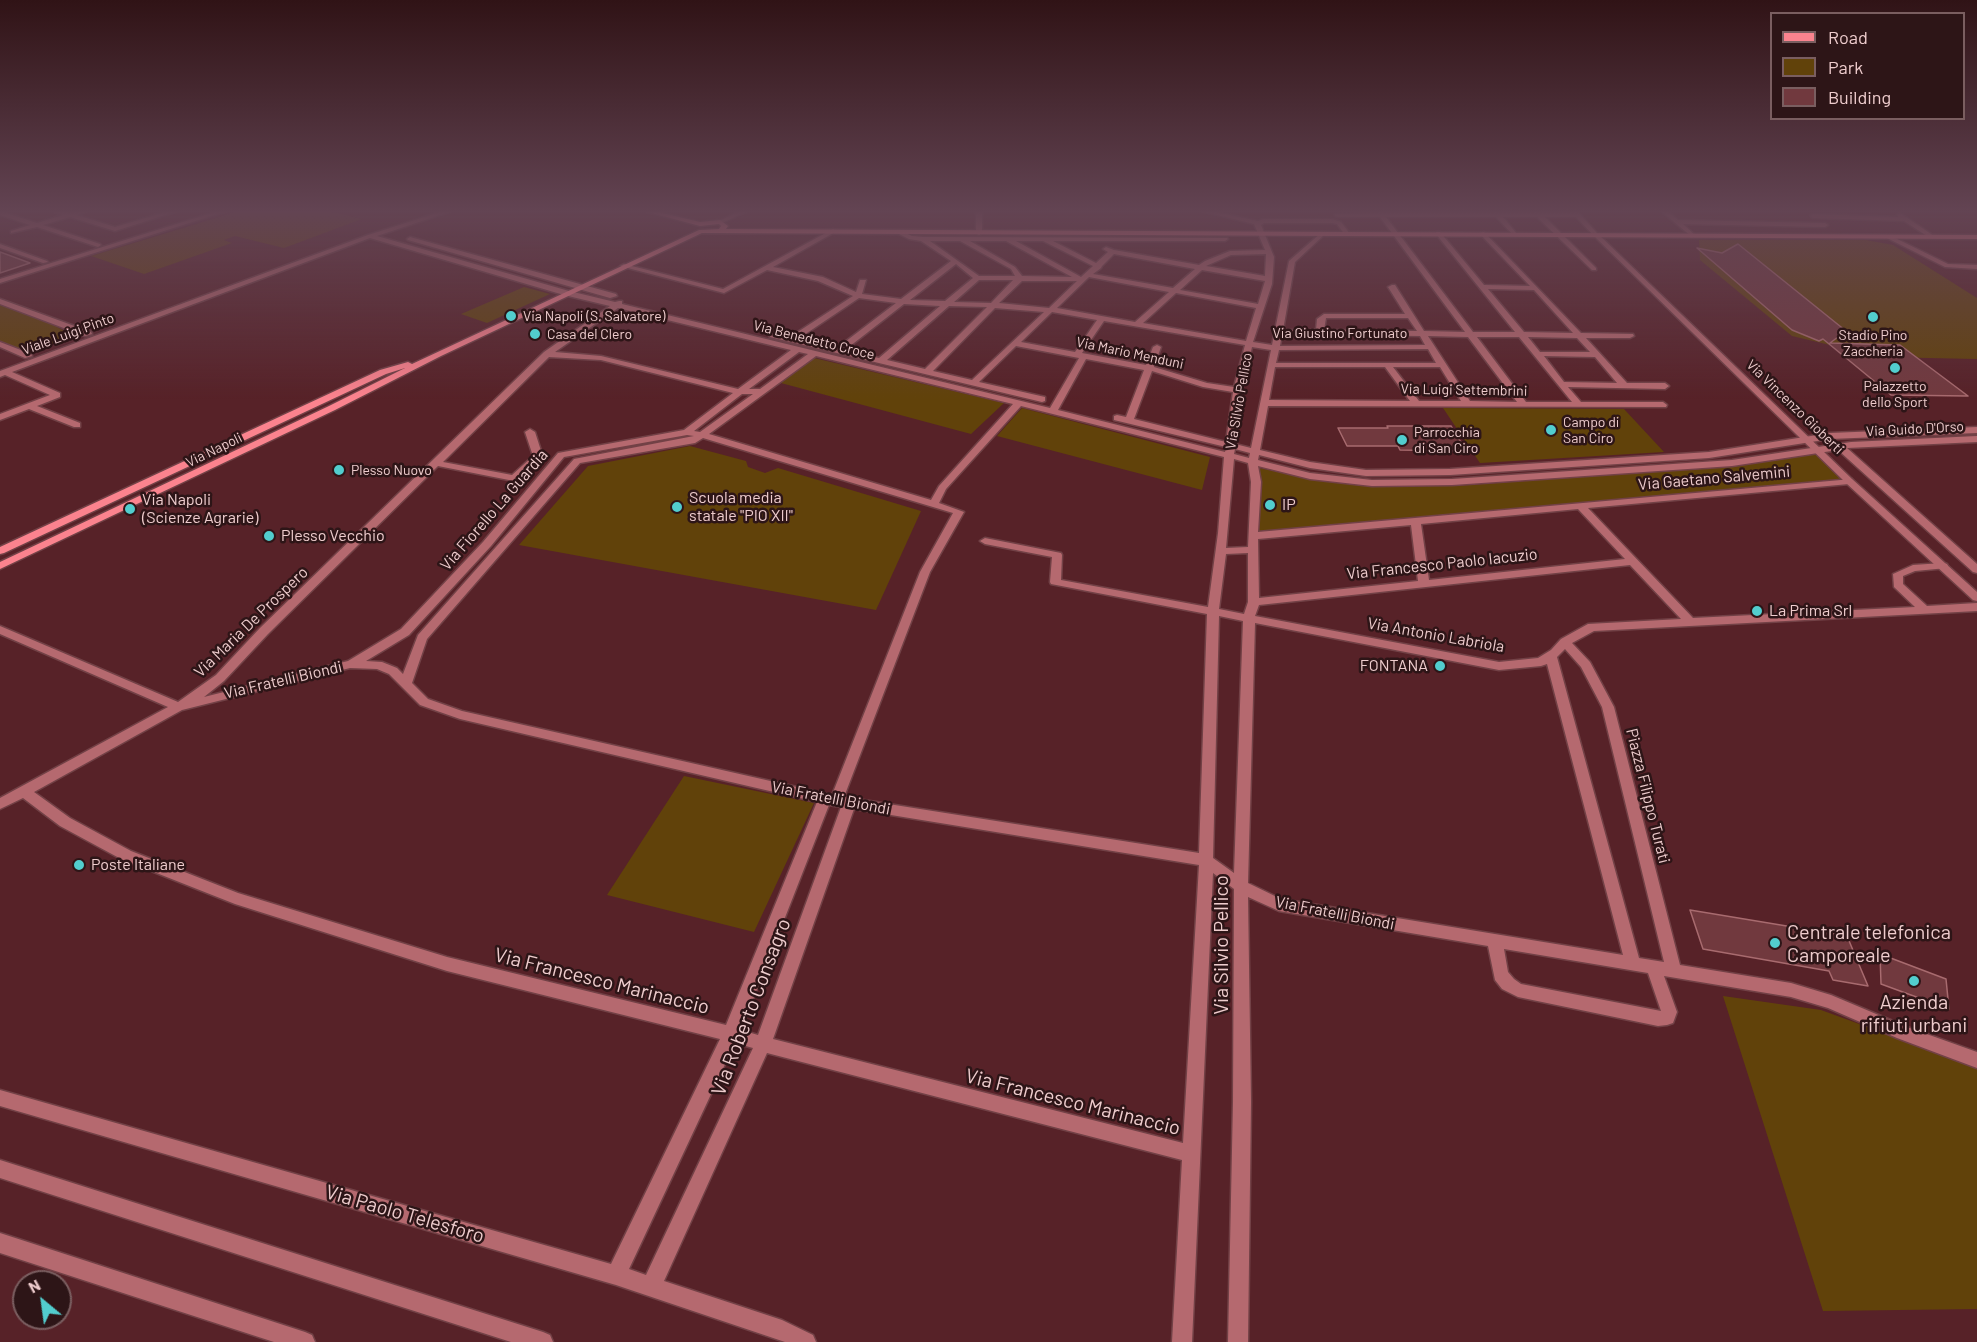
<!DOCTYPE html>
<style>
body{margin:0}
#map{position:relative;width:1977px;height:1342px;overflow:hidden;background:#572228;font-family:Barlow,sans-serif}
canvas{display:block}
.legend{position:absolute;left:1770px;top:12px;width:195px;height:108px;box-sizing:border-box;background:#2d1517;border:2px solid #7a5e60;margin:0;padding:8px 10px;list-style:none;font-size:18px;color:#eecccd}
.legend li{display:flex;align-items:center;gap:12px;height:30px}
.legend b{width:30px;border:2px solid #7a5e60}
.north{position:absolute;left:12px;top:1270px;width:60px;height:60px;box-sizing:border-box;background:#2d1517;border:2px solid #7a5e60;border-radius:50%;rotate:331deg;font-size:16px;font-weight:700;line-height:24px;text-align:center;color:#eecccd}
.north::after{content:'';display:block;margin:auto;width:21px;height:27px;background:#52cdce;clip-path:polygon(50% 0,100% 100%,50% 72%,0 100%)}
</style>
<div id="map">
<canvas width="1977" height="1342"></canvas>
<ul class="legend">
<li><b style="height:8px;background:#fb838e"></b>Road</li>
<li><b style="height:16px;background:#61420a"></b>Park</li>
<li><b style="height:16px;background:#71393e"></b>Building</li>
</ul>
<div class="north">N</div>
</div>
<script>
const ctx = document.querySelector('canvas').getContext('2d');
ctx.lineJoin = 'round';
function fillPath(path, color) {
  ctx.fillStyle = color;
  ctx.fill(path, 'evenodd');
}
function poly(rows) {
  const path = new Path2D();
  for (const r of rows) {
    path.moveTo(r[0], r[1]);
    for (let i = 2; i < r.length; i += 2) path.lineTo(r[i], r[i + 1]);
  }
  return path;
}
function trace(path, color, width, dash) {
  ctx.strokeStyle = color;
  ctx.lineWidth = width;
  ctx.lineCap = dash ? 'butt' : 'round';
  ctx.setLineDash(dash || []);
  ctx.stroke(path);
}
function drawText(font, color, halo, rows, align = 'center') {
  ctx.font = font + ' Barlow,sans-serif';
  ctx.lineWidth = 5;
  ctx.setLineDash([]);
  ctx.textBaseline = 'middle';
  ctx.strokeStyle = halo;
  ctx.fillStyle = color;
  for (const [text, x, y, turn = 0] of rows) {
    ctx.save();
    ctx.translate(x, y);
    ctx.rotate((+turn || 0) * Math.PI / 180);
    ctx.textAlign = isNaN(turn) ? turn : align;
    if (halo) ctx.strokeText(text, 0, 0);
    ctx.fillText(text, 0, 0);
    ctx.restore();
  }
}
fillPath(poly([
 [239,211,328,211,362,219,284,248,235,236,224,240,232,243,144,274,91,256],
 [1699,240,1866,240,1893,245,1977,298,1977,359,1881,357,1792,336,1700,260],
 [524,287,550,294,487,323,461,314],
 [0,304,28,312,74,336,29,352,0,342],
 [814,358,1004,403,971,434,781,383],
 [1022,408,1210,457,1202,490,997,436],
 [1443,408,1624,409,1664,452,1480,463],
 [690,446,746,461,748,467,765,473,778,468,921,511,876,610,519,545,588,466],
 [1815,453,1842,479,1259,532,1259,468,1306,478,1374,486,1456,486,1733,466],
 [684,776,814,803,754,932,607,895],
 [1723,996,1821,1010,1977,1067,1977,1309,1823,1311]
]), '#61420a');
const building = poly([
 [1738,244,1846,331,1830,343,1900,345,1968,396,1891,395,1823,339,1819,341,1792,330,1697,248,1722,253,1738,244],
 [0,252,30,263,0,273,0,252],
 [1387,426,1451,426,1466,451,1400,450,1398,446,1347,446,1338,428,1388,428,1387,426],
 [1690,910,1847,936,1868,986,1833,980,1829,971,1703,949,1690,910],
 [1880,954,1946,979,1949,1009,1881,984,1880,954]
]);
fillPath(building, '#71393e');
trace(building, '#a86b6f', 1.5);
const minor = poly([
 [0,211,37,223,63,215,53,211,70,213,87,211,77,215,115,227,169,211,178,211,115,231,70,217,43,225,100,244,101,245,98,247,37,227,11,233,11,231,30,225,0,215,0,211],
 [218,211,227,211,0,283,0,279,218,211],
 [443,211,452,211,377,236,569,291,615,302,619,301,622,301,622,304,1050,408,1079,358,1016,346,979,382,1045,397,1045,401,1042,402,770,337,769,335,773,333,790,337,853,296,818,281,767,270,724,293,620,266,624,264,723,289,833,229,836,231,835,232,773,267,823,277,856,292,860,280,866,280,862,294,901,299,951,261,921,241,909,239,897,233,897,231,899,230,912,236,923,237,1227,238,1228,239,1225,241,1053,241,1096,263,1108,252,1103,249,1106,247,1114,250,1199,265,1205,261,1230,251,1265,250,1254,224,1201,211,1211,211,1258,221,1263,219,1332,219,1341,222,1350,234,1349,235,1345,235,1337,224,1332,223,1264,223,1261,225,1274,257,1272,284,1253,342,1272,345,1289,261,1322,232,1325,234,1324,235,1295,262,1283,330,1316,330,1317,319,1324,314,1405,314,1388,287,1392,285,1395,285,1424,331,1465,332,1380,217,1337,217,1335,216,1335,214,1377,213,1380,211,1383,213,1493,213,1493,211,1497,211,1499,213,1534,213,1534,211,1541,213,1572,213,1571,211,1577,211,1597,233,1597,235,1593,235,1576,217,1545,217,1596,268,1596,270,1592,270,1537,217,1503,217,1517,234,1514,236,1496,217,1386,217,1473,332,1515,332,1436,234,1436,232,1440,232,1484,285,1530,286,1479,233,1484,232,1581,333,1633,334,1634,336,1630,338,1586,338,1627,383,1665,383,1669,386,1665,389,1568,387,1581,402,1663,402,1667,405,1666,407,1268,406,1260,450,1310,462,1366,470,1450,469,1709,452,1830,433,1977,427,1977,433,1830,439,1709,458,1450,475,1366,476,1310,468,1259,455,1258,460,1310,473,1372,480,1452,479,1732,460,1851,442,1977,436,1977,442,1847,448,1977,564,1977,573,1973,572,1838,450,1732,466,1452,485,1372,486,1310,479,1258,466,1261,482,1258,532,1852,479,1852,483,1849,484,1588,508,1693,618,1915,607,1894,587,1893,574,1913,565,1943,563,1947,564,1948,566,1947,568,1915,571,1903,576,1903,584,1927,606,1977,603,1977,611,1594,631,1572,643,1590,662,1614,707,1680,965,1791,983,1831,995,1907,1027,1977,1052,1977,1068,1897,1038,1828,1008,1791,997,1664,976,1677,1012,1673,1023,1667,1025,1658,1026,1518,997,1502,989,1495,980,1488,946,1279,911,1248,897,1251,1102,1248,1342,1228,1342,1233,1102,1234,889,1213,873,1192,1342,1172,1342,1182,1160,767,1053,664,1281,782,1320,813,1335,816,1342,785,1342,616,1285,0,1106,0,1090,611,1264,720,1039,447,971,235,904,121,859,60,826,23,798,0,809,0,798,168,707,0,634,0,626,178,702,216,675,260,628,544,352,610,306,564,295,370,238,12,372,60,393,60,397,37,406,80,423,80,427,74,427,29,409,0,420,0,414,50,395,5,375,0,377,0,371,368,235,443,211],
 [930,241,960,241,1011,269,1015,276,979,276,930,241],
 [970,241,1006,241,1072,277,1022,276,1015,267,970,241],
 [1016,241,1043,241,1093,266,1081,277,1016,241],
 [1114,254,1195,269,1173,288,1093,274,1101,268,1102,266,1114,254],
 [1266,254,1265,276,1206,266,1231,255,1266,254],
 [956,264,973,278,945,301,910,300,956,264],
 [1202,270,1265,281,1258,304,1180,290,1202,270],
 [1089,277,1169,292,1135,322,1057,308,1089,277],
 [979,280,1013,280,991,303,954,302,979,280],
 [1022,281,1077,281,1049,308,999,303,1022,281],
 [1488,289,1534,290,1573,333,1524,332,1488,289],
 [1176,293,1256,308,1246,341,1143,323,1176,293],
 [859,298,896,303,837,348,798,339,859,298],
 [904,304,940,306,879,358,845,350,904,304],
 [949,306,987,307,925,369,887,360,949,306],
 [618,308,791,350,738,389,601,356,555,352,618,308],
 [995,308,1044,312,972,380,933,371,995,308],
 [1052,312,1097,320,1075,352,1021,342,1052,312],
 [1326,318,1408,318,1417,331,1324,330,1326,318],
 [1104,321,1245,345,1234,387,1207,383,1154,367,1161,347,1157,345,1153,347,1146,365,1082,353,1104,321],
 [1282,334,1420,336,1425,345,1280,346,1282,334],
 [1428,336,1468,337,1517,402,1470,401,1428,336],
 [1477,337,1519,337,1572,402,1526,402,1477,337],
 [1528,337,1577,338,1590,352,1540,352,1528,337],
 [1252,347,1271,350,1251,448,1235,444,1242,390,1252,347],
 [1428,349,1436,363,1276,363,1279,350,1428,349],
 [799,352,808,354,760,389,749,389,799,352],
 [816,356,1013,404,939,486,931,500,709,434,816,356],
 [1544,356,1595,357,1617,383,1564,382,1544,356],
 [549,357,601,360,733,393,684,430,558,453,483,542,401,629,348,661,204,697,224,681,268,634,438,466,514,481,541,459,543,457,535,432,530,429,525,432,533,456,512,475,443,462,549,357],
 [1086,359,1144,370,1126,417,1117,415,1114,416,1114,420,1226,447,1225,452,1058,410,1086,359],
 [1275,367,1385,367,1410,401,1269,400,1275,367],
 [1393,367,1440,367,1461,401,1419,401,1393,367],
 [1152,371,1203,387,1233,392,1226,442,1134,419,1152,371],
 [742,394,753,394,700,432,694,431,742,394],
 [1021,406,1224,457,1218,533,1208,607,1061,580,1062,555,1061,553,985,538,980,541,985,544,1052,557,1050,582,1051,584,1207,614,1199,853,844,797,930,572,964,512,939,503,946,489,1021,406],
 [687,435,694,436,574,459,418,635,403,674,397,668,382,662,366,661,409,635,491,546,564,457,687,435],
 [703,438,953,513,920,572,832,795,462,711,428,699,412,683,427,639,580,463,695,443,703,438],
 [1235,449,1250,453,1249,458,1234,454,1235,449],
 [1234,459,1248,463,1251,482,1248,547,1226,548,1234,459],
 [1578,509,1625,559,1429,580,1421,524,1578,509],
 [1411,525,1418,581,1259,598,1258,539,1411,525],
 [1248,553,1248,602,1244,614,1219,609,1226,554,1248,553],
 [1630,565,1681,619,1588,624,1561,639,1551,650,1538,658,1499,662,1255,616,1259,605,1630,565],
 [1219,616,1243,621,1234,873,1213,858,1219,616],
 [1255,623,1499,670,1541,666,1547,664,1623,955,1281,899,1248,883,1255,623],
 [1565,649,1581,667,1602,707,1664,962,1639,958,1557,657,1565,649],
 [350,668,377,669,389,674,420,705,460,719,817,802,726,1025,447,957,238,893,131,851,70,818,34,792,182,710,350,668],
 [829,805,841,807,758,1035,741,1030,829,805],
 [854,809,1199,865,1183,1143,773,1039,854,809],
 [1504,949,1648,973,1661,1011,1521,984,1514,979,1508,972,1504,949],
 [735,1043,753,1048,646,1275,629,1269,735,1043],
 [976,211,982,211,982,233,979,235,976,233,976,211],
 [1661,211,1667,211,1678,220,1825,223,1828,225,1825,227,1683,224,1695,235,1692,237,1661,211],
 [1900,213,1934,236,1934,238,1930,238,1904,221,1813,218,1810,216,1813,214,1898,217,1897,215,1900,213],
 [1885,235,1889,235,1948,264,1977,265,1977,269,1945,267,1885,237,1885,235],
 [410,237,616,294,617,296,610,298,408,240,407,239,410,237],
 [0,244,47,261,48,262,43,263,0,248,0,244],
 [0,299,91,332,92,334,85,336,0,304,0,299],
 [0,342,31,354,32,356,25,358,0,347,0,342],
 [0,1233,305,1332,312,1335,315,1342,274,1342,0,1253,0,1233]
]);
const tertiary = poly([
 [740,211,748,211,722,223,717,222,740,211],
 [1593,233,1597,233,1852,479,1977,592,1977,601,1973,600,1846,483,1593,235,1593,233],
 [0,1160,543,1332,550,1335,553,1342,511,1342,0,1178,0,1160]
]);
const secondary = poly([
 [644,211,654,211,700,222,720,220,728,226,726,229,1977,235,1977,239,702,233,441,356,335,410,0,569,0,562,329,406,405,368,386,374,4,553,0,554,0,547,380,370,408,362,412,364,699,230,719,229,721,226,719,224,700,226,644,211]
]);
trace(minor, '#724146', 3);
trace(tertiary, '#724146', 3);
trace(secondary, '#724146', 3);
fillPath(minor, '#b5696f');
fillPath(tertiary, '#b5696f');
fillPath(secondary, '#fb838e');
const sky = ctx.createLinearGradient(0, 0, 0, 399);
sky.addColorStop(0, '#301316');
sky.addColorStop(0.53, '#634453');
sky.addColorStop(1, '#63445300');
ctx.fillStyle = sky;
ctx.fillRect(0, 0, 1977, 399);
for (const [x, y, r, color] of [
 [511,316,6,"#52cdce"],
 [1873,317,6,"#52cdce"],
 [535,334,6,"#52cdce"],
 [1895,368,6,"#52cdce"],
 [1551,430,6,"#52cdce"],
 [1402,440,6,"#52cdce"],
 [339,470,6,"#52cdce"],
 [1270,505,6,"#52cdce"],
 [677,507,6,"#52cdce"],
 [130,509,6,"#52cdce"],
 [269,536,6,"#52cdce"],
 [1757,611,6,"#52cdce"],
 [1440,666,6,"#52cdce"],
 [79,865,6,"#52cdce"],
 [1775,943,6,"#52cdce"],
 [1914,981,6,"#52cdce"]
]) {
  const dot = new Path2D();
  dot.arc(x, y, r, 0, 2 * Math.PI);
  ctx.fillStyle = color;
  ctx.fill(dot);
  trace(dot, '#2d1517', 2);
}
drawText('14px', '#eecccd', '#2d1517', [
 ["Via Napoli (S. Salvatore)",523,316],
 ["Casa del Clero",547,334],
 ["Stadio Pino",1873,335,"center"],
 ["Zaccheria",1873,351,"center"],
 ["Palazzetto",1895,386,"center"],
 ["dello Sport",1895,402,"center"],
 ["Campo di",1563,422],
 ["San Ciro",1563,438],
 ["Parrocchia",1414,432],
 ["di San Ciro",1414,448],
 ["Plesso Nuovo",351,470]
], 'left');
drawText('14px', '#eecccd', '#2d1517', [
 ["Via Giustino Fortunato",1340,333],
 ["Viale Luigi Pinto",68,334,-20],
 ["Via Benedetto Croce",814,340,14],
 ["Via Mario Menduni",1130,353,12],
 ["Via Luigi Settembrini",1464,390,1],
 ["Via Silvio Pellico",1239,401,-80],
 ["Via Vincenzo Gioberti",1795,407,44],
 ["Via Guido D'Orso",1915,429,-3],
 ["Via Napoli",214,450,-26]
]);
drawText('16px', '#eecccd', '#2d1517', [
 ["Via Gaetano Salvemini",1714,478,-5],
 ["Via Fiorello La Guardia",494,510,-49],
 ["Via Francesco Paolo Iacuzio",1442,564,-6],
 ["Via Maria De Prospero",251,622,-44],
 ["Via Antonio Labriola",1436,635,10],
 ["Via Fratelli Biondi",283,680,-13],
 ["Piazza Filippo Turati",1648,796,76],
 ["Via Fratelli Biondi",831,798,11],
 ["Via Fratelli Biondi",1335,913,11]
]);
drawText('16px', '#eecccd', '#2d1517', [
 ["Scuola media",689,498],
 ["statale \"PIO XII\"",689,516],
 ["Via Napoli",142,500],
 ["(Scienze Agrarie)",142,518],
 ["IP",1282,505],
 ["Plesso Vecchio",281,536],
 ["La Prima Srl",1769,611],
 ["FONTANA",1428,666,"right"],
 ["Poste Italiane",91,865]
], 'left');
drawText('20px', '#eecccd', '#2d1517', [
 ["Centrale telefonica",1787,932],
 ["Camporeale",1787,955],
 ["Azienda",1914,1002,"center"],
 ["rifiuti urbani",1914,1025,"center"]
], 'left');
drawText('20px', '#eecccd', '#2d1517', [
 ["Via Silvio Pellico",1221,945,-90],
 ["Via Francesco Marinaccio",602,981,14],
 ["Via Roberto Consagro",751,1007,-69],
 ["Via Francesco Marinaccio",1073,1102,14],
 ["Via Paolo Telesforo",405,1214,16]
]);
</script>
